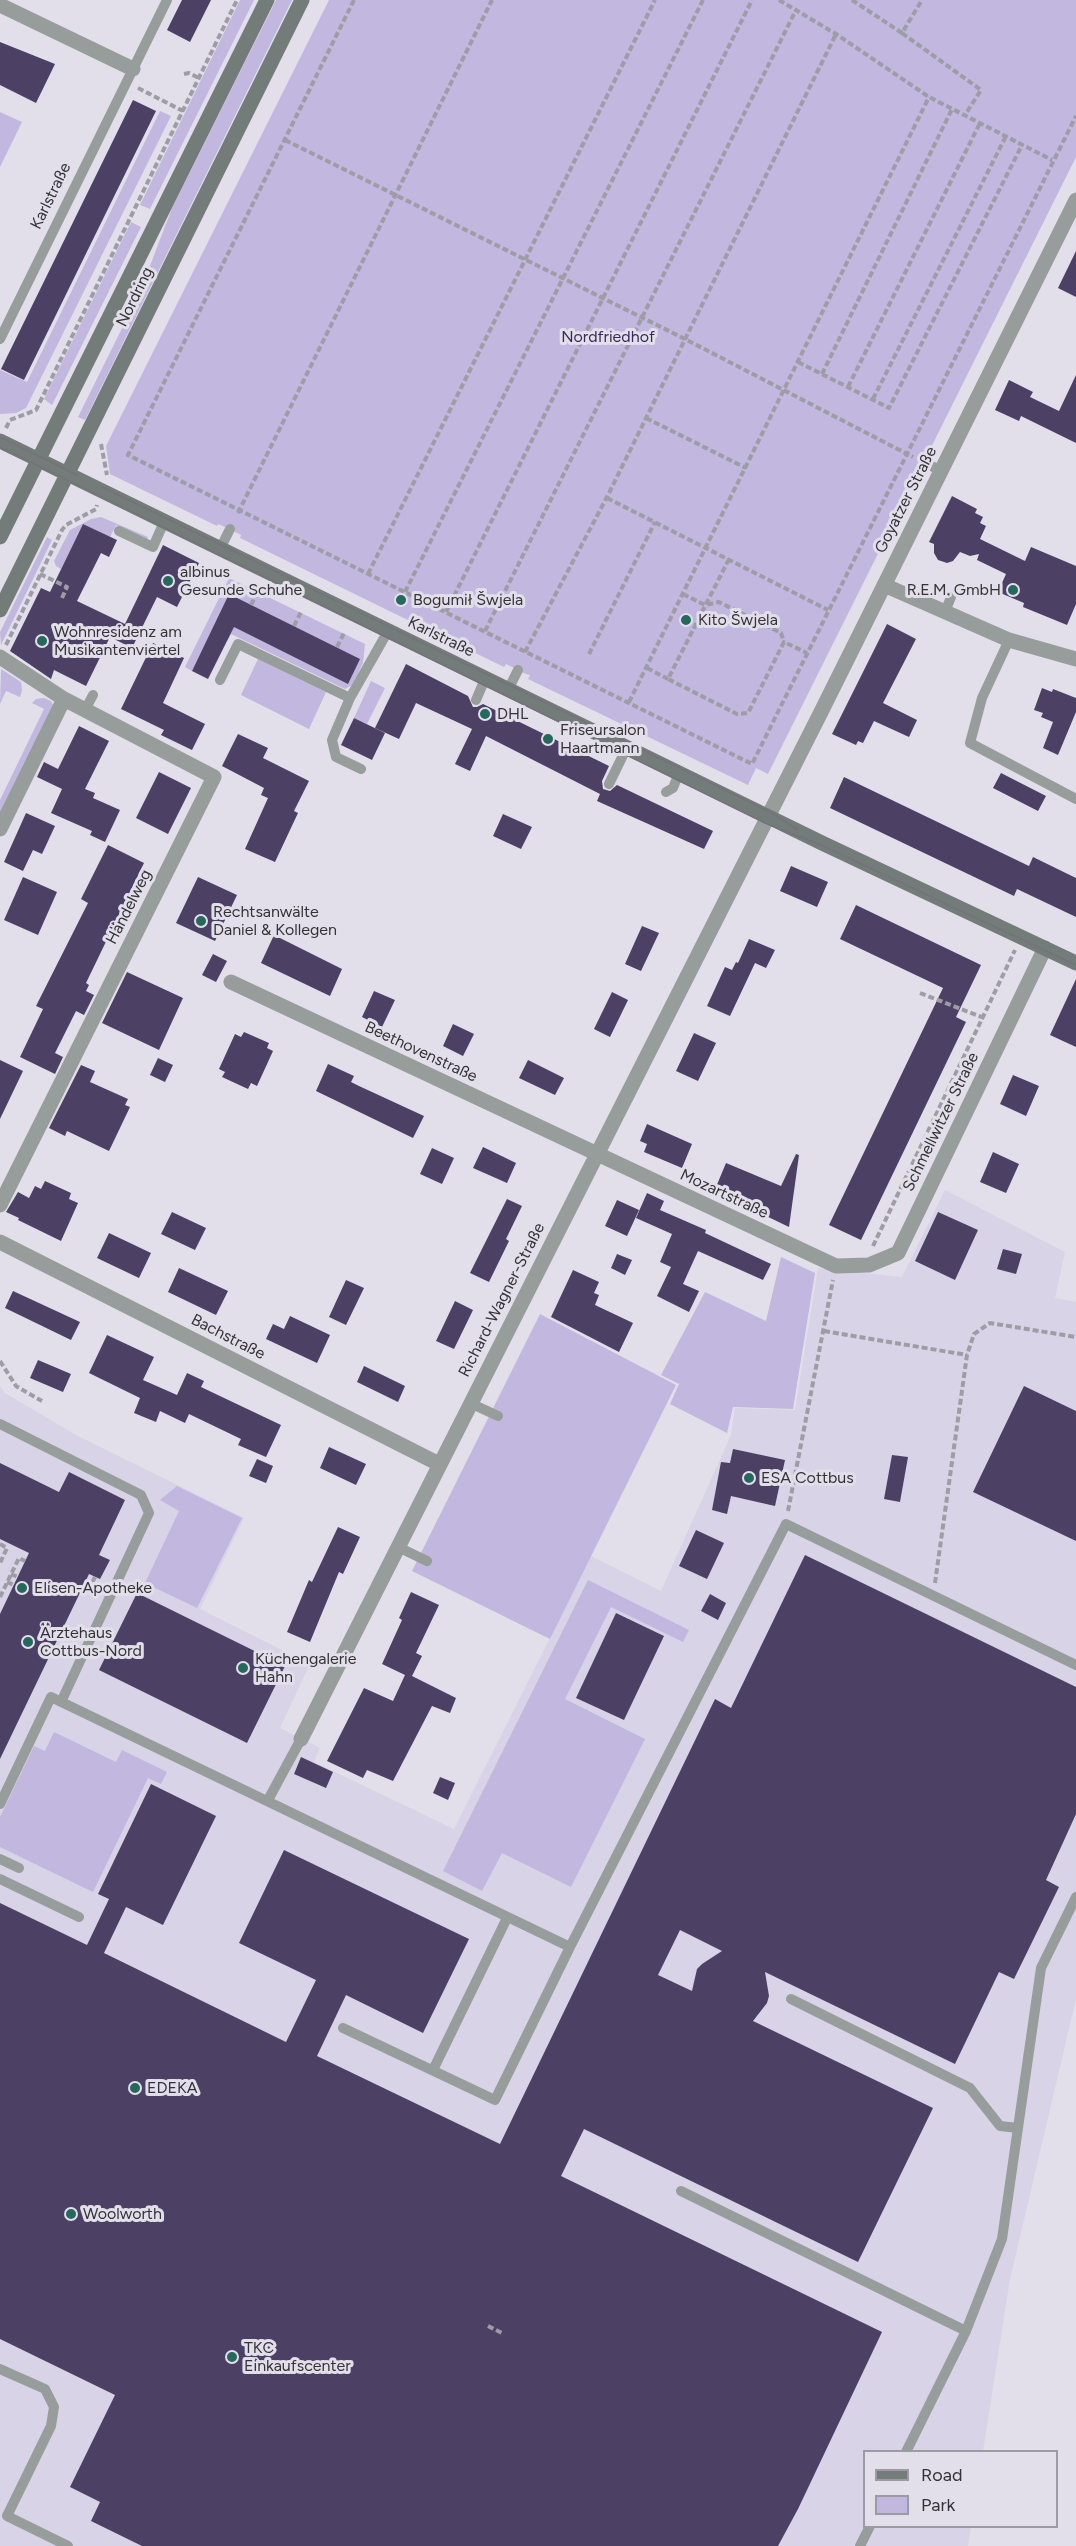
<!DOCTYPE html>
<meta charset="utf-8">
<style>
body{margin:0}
#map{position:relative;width:1076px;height:2546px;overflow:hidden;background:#e2dfea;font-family:Figtree,sans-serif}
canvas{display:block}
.legend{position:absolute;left:863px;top:2450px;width:195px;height:78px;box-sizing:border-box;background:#e2dfea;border:2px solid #9c9aa2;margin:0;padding:8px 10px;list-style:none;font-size:18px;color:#343337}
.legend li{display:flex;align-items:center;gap:12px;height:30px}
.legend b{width:30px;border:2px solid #9c9aa2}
</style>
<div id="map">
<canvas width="1076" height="2546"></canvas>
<ul class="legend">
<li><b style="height:8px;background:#747c7a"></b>Road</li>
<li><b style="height:16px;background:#c2b7df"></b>Park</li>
</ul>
</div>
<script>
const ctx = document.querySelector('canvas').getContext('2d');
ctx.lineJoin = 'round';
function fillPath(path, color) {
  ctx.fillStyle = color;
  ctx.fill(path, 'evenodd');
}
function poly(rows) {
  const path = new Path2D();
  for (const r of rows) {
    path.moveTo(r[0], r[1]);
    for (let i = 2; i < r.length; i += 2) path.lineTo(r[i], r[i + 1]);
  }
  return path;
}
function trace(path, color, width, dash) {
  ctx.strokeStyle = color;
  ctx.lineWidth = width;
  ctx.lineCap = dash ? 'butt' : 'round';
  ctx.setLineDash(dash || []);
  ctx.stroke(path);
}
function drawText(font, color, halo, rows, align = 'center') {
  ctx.font = font + ' Figtree,sans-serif';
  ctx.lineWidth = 6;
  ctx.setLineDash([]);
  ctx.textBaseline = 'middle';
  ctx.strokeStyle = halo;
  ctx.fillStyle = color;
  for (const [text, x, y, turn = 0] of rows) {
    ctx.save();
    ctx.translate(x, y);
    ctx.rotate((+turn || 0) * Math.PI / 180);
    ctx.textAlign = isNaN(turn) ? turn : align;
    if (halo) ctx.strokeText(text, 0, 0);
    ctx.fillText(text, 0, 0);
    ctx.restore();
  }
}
fillPath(poly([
 [945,1190,1065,1252,1055,1298,1076,1302,1076,1999,1010,2279,983,2451,864,2452,864,2526,971,2527,968,2546,0,2546,0,1386,5,1393,76,1435,244,1518,200,1609,310,1664,280,1728,320,1748,314,1762,454,1829,591,1556,661,1591,731,1435,735,1408,795,1410,818,1268,902,1277]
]), '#d8d3e6');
fillPath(poly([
 [240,0,254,0,150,209,140,205],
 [276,0,292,0,85,420,78,417,140,292,172,208],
 [329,0,1076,0,1076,157,768,774,756,768,748,785,528,679,530,675,526,674,506,664,504,667,240,538,241,535,230,529,218,524,217,526,110,474,106,446],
 [160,111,171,116,26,408,16,413,0,414,0,370,27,382],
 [0,112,22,122,0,167],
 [131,222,141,227,52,405,44,399],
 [101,517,148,537,147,539,116,525,110,537,83,524,61,569,56,566,54,561,70,530,91,519],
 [47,537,52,540,1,645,0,632],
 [229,578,365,644,363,663,352,685,345,689,231,634,227,641,211,633,192,671,185,667],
 [258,659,326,692,309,729,241,695],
 [1,669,21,682,22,690,20,697,6,691,0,704],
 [371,681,385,688,367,724,354,718],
 [44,698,51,701,54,707,0,818,0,800,44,709,32,703,36,699],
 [781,1257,815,1273,793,1409,733,1407,727,1433,670,1404,679,1384,661,1375,705,1292,766,1321],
 [540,1314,676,1385,550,1639,412,1571],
 [177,1486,242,1518,197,1608,145,1583,179,1511,160,1500],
 [588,1580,689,1630,683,1642,611,1607,565,1699,645,1739,571,1887,502,1853,482,1891,443,1871],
 [54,1732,116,1762,122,1750,167,1772,161,1784,148,1778,93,1892,0,1847,0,1817,34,1746,45,1751]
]), '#c2b7df');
fillPath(poly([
 [182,0,211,0,190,42,167,30],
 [0,42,55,64,36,103,0,85],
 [133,100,156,111,24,380,1,369],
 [1076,251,1076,297,1058,288],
 [1076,375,1076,443,1021,416,1019,421,995,410,1009,380,1033,392,1030,397,1059,411],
 [952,496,977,509,975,513,983,517,980,523,986,526,980,539,1025,561,1031,547,1076,566,1076,604,1067,625,1023,607,1024,603,998,592,1006,574,977,560,979,554,970,556,960,552,953,561,947,563,938,560,934,553,934,544,929,542],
 [83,524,117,540,109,557,101,553,77,601,125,624,163,545,199,563,177,607,157,597,132,648,110,637,86,686,54,670,51,679,10,651,41,588,50,592],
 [229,594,360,659,348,684,234,627,208,679,192,671],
 [887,624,916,639,883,703,917,720,909,737,874,721,863,743,858,741,856,745,832,734],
 [153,643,184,658,163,703,205,724,192,750,161,735,164,730,121,709],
 [406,664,468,696,473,707,477,707,483,704,609,766,602,781,603,789,610,791,617,785,713,831,704,849,597,801,600,794,486,736,470,771,455,764,472,729,416,703,399,739,375,728],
 [1042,688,1052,692,1053,689,1076,698,1076,712,1058,755,1043,748,1053,722,1041,717,1043,713,1034,710],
 [354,718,385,733,372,760,341,745],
 [79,726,109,741,85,789,95,793,93,798,120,810,105,842,90,835,92,831,51,813,62,789,37,777,44,762,58,769],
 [238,734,268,748,263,758,309,781,294,811,298,813,275,862,245,849,268,798,261,795,264,788,222,766],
 [159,772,191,788,168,834,136,818],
 [1001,773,1046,796,1038,811,993,788],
 [844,777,1029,866,1033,857,1076,878,1076,917,1017,889,1014,896,830,808],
 [26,813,55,826,42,854,33,850,23,871,4,862],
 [503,814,532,827,521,849,493,836],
 [108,845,144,863,86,983,89,985,86,991,94,995,84,1015,76,1011,55,1053,63,1057,55,1074,20,1057,43,1009,36,1006,88,903,81,899],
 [791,866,828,882,817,907,780,891],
 [23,877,57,892,38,935,4,920],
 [198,877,237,895,215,941,176,923],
 [856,905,981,965,956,1017,966,1022,861,1240,829,1225,943,988,840,939],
 [642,926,659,933,641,971,625,964],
 [274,935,342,969,330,996,261,963],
 [749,939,775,950,766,968,755,963,730,1016,707,1006,725,967,732,970,736,962,738,963],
 [213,954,227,961,216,982,202,975],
 [127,972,183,998,159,1050,102,1023],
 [1076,979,1076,1047,1050,1035],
 [374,991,395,1000,382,1027,362,1017],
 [612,992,628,1000,610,1037,594,1029],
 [453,1024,474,1034,463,1056,443,1046],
 [244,1032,269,1043,267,1048,273,1051,257,1086,251,1083,248,1089,222,1077,225,1072,219,1069,235,1034,241,1037],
 [694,1033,716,1043,698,1081,676,1071],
 [158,1058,173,1065,165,1082,150,1075],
 [0,1060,23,1071,0,1119],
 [528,1060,564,1078,555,1095,519,1078],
 [328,1064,354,1076,351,1082,359,1086,424,1116,413,1138,316,1091],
 [81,1065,95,1071,90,1082,128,1099,125,1105,130,1107,109,1151,67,1131,65,1136,49,1128],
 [1013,1075,1039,1086,1026,1116,1000,1104],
 [647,1124,692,1144,682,1168,644,1152,647,1144,640,1141],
 [483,1147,516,1163,507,1183,473,1168],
 [432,1148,454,1158,442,1184,420,1174],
 [993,1152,1019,1164,1006,1193,980,1182],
 [796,1154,799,1155,789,1227,760,1213,763,1207,716,1187,726,1163,781,1186],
 [45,1181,71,1193,69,1199,78,1203,61,1241,18,1220,19,1218,6,1212,18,1192,29,1198,35,1186,41,1189],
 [647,1193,664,1201,660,1210,706,1230,705,1233,771,1264,763,1280,698,1251,683,1284,699,1291,689,1312,657,1296,671,1267,660,1262,672,1234,636,1218],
 [507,1199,522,1206,506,1239,509,1241,489,1282,470,1273],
 [617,1200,639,1210,627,1236,605,1226],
 [172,1212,206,1228,195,1250,161,1234],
 [938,1212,978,1230,955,1280,915,1261],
 [109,1233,151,1253,139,1278,97,1258],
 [1003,1249,1022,1254,1016,1274,997,1269],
 [617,1254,632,1260,625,1275,611,1268],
 [179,1268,228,1291,216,1315,168,1292],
 [573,1270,599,1282,594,1293,599,1295,595,1305,633,1323,619,1352,551,1317],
 [346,1280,364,1288,346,1325,329,1317],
 [13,1291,80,1322,71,1340,5,1308],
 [455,1301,473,1310,454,1349,436,1341],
 [290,1316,330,1335,317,1363,266,1339,273,1324,284,1329],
 [107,1335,154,1357,143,1380,177,1395,187,1373,204,1381,201,1387,281,1425,266,1457,238,1445,241,1439,189,1414,185,1423,160,1411,156,1422,134,1413,140,1398,89,1373],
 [38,1360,71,1374,63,1392,30,1378],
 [364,1366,405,1386,398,1402,357,1382],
 [1024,1386,1076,1411,1076,1541,973,1492],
 [329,1447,366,1464,356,1485,320,1468],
 [733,1449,785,1460,775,1506,731,1496,727,1514,712,1510,721,1462,730,1463],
 [892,1455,908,1457,900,1502,884,1499],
 [257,1459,273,1466,266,1483,249,1476],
 [0,1463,59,1492,69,1472,125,1500,99,1555,110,1560,100,1579,89,1574,0,1759,0,1614,29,1553,0,1539],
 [338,1527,360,1537,343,1574,339,1572,310,1642,287,1632,309,1580,312,1582],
 [696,1530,724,1543,707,1579,679,1566],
 [805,1555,1076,1687,1076,1814,1046,1880,1059,1887,1014,1979,999,1972,955,2064,765,1972,769,1996,767,2003,753,2021,933,2108,858,2262,584,2129,562,2174,561,2176,882,2332,798,2509,778,2546,142,2546,91,2521,100,2502,70,2487,115,2395,0,2339,0,1903,87,1945,109,1899,98,1894,151,1784,216,1816,163,1925,126,1907,104,1953,286,2042,316,1980,239,1943,284,1850,469,1939,423,2033,346,1995,317,2056,500,2144,715,1699,731,1708],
 [680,1930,722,1951,702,1964,697,1969,692,1991,658,1975],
 [411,1592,439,1605,416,1653,422,1656,412,1676,456,1698,450,1713,432,1706,393,1781,367,1770,363,1778,327,1761,364,1688,393,1701,405,1675,382,1664,402,1620,399,1618],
 [137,1593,285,1666,247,1743,99,1670],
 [710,1594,726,1603,718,1620,701,1611],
 [616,1613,664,1636,624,1720,576,1698],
 [301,1757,333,1772,326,1788,294,1774],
 [440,1777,455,1783,448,1800,433,1793]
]), '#4c4165');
trace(poly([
 [354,0,128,455,752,764,1076,116],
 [779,0,836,34,929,97,1052,160],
 [852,0,902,33,922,0],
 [902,33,981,90,965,115],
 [184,74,189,73,199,78],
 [138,88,183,111],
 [285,140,685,339,913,457],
 [798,362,889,408,1022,145],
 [822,374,952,109],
 [848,387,980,123],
 [873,399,1006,136],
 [646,418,746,468],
 [6,428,10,420,36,410,237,0],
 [101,444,107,475],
 [607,498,828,610],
 [238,513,492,0],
 [729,559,668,679,737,714,748,713,784,642,807,653],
 [40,574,67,587,62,598],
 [368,574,655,0],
 [405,592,703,0],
 [683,594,705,605,719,602,781,633,784,642],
 [251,605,259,589],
 [446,612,752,0],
 [294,626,302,610],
 [485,631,796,10],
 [6,645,62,530,66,525,96,509,97,505],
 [337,647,345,631],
 [525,652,607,497,836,34],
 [589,654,655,522],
 [647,668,668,679],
 [629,702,929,97],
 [920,993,984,1018],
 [873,1246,1015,950],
 [824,1331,967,1355],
 [0,1361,16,1386,42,1401],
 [788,1511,833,1280],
 [0,1544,7,1548,0,1563],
 [11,1574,18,1577],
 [95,1577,92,1583,100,1588],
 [7,1582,14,1585],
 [935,1583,967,1355,974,1334,990,1323,1076,1337],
 [0,1597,19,1558,25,1561],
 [488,2326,502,2333]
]), '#9e9ca4', 4, [6, 3]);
trace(poly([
 [0,339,167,0],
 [924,462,941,471],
 [119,531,153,547,164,522],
 [220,549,230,529],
 [945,612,951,597],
 [1009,640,982,698,970,743,1076,799],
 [220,680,238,644,350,698],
 [508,690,518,670],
 [476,700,485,679],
 [85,710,93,695],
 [361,769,336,757,332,740,350,698,388,631],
 [609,784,627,747],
 [666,792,673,788,679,773],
 [470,1403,498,1416],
 [0,1424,141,1495,149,1513,61,1702],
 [398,1547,427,1561],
 [268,1800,301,1739],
 [0,1804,51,1697,570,1947,495,2100,343,2028],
 [0,1859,19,1868],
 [0,1879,79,1917],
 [570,1947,786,1524,1076,1665],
 [791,1999,970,2088,1000,2126,1018,2128],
 [433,2070,507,1918],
 [681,2191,966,2331,1002,2239,1041,1968,1076,1897],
 [0,2369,45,2389,54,2407,51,2426,7,2516,68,2546],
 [906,2452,966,2331],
 [860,2546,870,2526]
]), '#979d9b', 10);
trace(poly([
 [0,5,133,69],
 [884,585,1009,640,1076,659],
 [0,657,64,699,214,777,0,1205],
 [0,829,64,699],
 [231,982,836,1266,869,1265,898,1253,1045,948],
 [0,1242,439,1464],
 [301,1739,820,714,1076,200]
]), '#979d9b', 15);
trace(poly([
 [0,441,822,843,1076,963],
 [0,537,267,0],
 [0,610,302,0]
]), '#747c7a', 15);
trace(poly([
 [0,437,77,475],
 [0,447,765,823,821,845,1076,965],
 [102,487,770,812,798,830]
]), '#747379', 1.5);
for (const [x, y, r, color] of [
 [168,581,6,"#24695b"],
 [1013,590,6,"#24695b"],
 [401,600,6,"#24695b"],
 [686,620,6,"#24695b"],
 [42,641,6,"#24695b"],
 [485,714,6,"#24695b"],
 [548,739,6,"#24695b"],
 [201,921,6,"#24695b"],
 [749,1478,6,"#24695b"],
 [22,1588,6,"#24695b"],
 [28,1642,6,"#24695b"],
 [243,1668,6,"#24695b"],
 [135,2088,6,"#24695b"],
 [71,2214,6,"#24695b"],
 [232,2357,6,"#24695b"]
]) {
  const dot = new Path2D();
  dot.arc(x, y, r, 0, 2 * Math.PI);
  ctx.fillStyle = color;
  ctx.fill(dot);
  trace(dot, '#e2dfea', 2);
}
drawText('16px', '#343337', '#e2dfea', [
 ["Karlstraße",51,196,-64],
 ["Nordring",135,297,-64],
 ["Goyatzer Straße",906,500,-63],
 ["Karlstraße",441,637,26],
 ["Händelweg",129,907,-63],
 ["Beethovenstraße",421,1052,25],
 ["Schmellwitzer Straße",941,1122,-64],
 ["Mozartstraße",724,1194,25],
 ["Richard-Wagner-Straße",502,1300,-63],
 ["Bachstraße",228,1337,27]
]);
drawText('16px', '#3b285c', '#e2dfea', [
 ["Nordfriedhof",608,337]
]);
drawText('16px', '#343337', '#e2dfea', [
 ["albinus",180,572],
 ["Gesunde Schuhe",180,590],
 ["R.E.M. GmbH",1001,590,"right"],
 ["Bogumił Šwjela",413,600],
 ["Kito Šwjela",698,620],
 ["Wohnresidenz am",54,632],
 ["Musikantenviertel",54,650],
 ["DHL",497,714],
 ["Friseursalon",560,730],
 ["Haartmann",560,748],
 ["Rechtsanwälte",213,912],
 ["Daniel & Kollegen",213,930],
 ["ESA Cottbus",761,1478],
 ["Elisen-Apotheke",34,1588],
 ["Ärztehaus",40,1633],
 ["Cottbus-Nord",40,1651],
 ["Küchengalerie",255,1659],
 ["Hahn",255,1677],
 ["EDEKA",147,2088],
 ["Woolworth",83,2214],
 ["TKC",244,2348],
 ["Einkaufscenter",244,2366]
], 'left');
</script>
